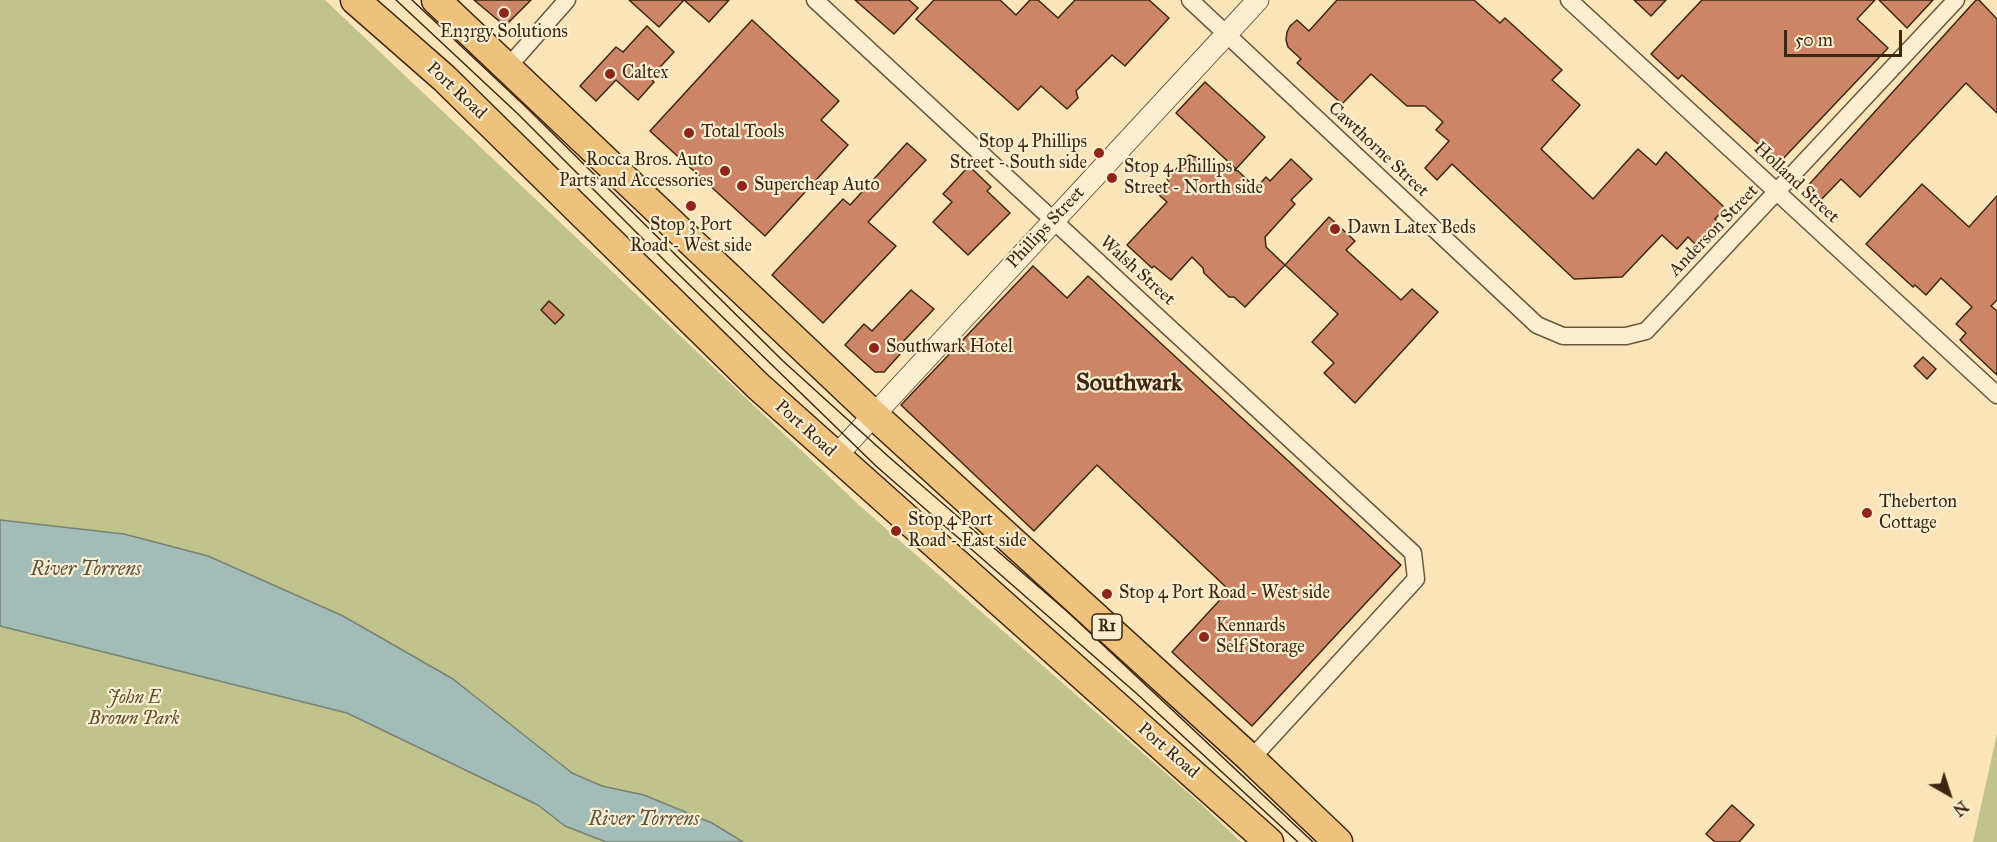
<!DOCTYPE html>
<style>
body{margin:0}
#map{position:relative;width:1997px;height:842px;overflow:hidden;background:#fbe5b8;font-family:"IM FELL Great Primer",serif}
canvas{display:block}
.north{position:absolute;left:1919px;top:764px;width:60px;height:60px;-webkit-text-stroke:4px #fceed1;paint-order:stroke;rotate:141deg;font-size:16px;font-weight:700;line-height:24px;text-align:center;color:#3d2612}
.north::after{content:'';display:block;margin:auto;width:21px;height:27px;background:#3d2612;clip-path:polygon(50% 0,100% 100%,50% 72%,0 100%)}
.scale{position:absolute;left:1784px;top:30px;width:118px;height:27px;box-sizing:border-box;border:3px solid #3d2612;border-top:0;padding-left:8px;font-size:18px;line-height:21px;white-space:nowrap;color:#3d2612;-webkit-text-stroke:4px #fceed1;paint-order:stroke}
</style>
<div id="map">
<canvas width="1997" height="842"></canvas>
<div class="north">N</div>
<div class="scale">50 m</div>
</div>
<script>
const ctx = document.querySelector('canvas').getContext('2d');
ctx.lineJoin = 'round';
function fillPath(path, color) {
  ctx.fillStyle = color;
  ctx.fill(path, 'evenodd');
}
function poly(rows) {
  const path = new Path2D();
  for (const r of rows) {
    path.moveTo(r[0], r[1]);
    for (let i = 2; i < r.length; i += 2) path.lineTo(r[i], r[i + 1]);
  }
  return path;
}
function trace(path, color, width, dash) {
  ctx.strokeStyle = color;
  ctx.lineWidth = width;
  ctx.lineCap = dash ? 'butt' : 'round';
  ctx.setLineDash(dash || []);
  ctx.stroke(path);
}
function drawText(font, color, halo, rows, align = 'center') {
  ctx.font = font + ' "IM FELL Great Primer",serif';
  ctx.lineWidth = 4.5;
  ctx.setLineDash([]);
  ctx.textBaseline = 'middle';
  ctx.strokeStyle = halo;
  ctx.fillStyle = color;
  for (const [text, x, y, turn = 0] of rows) {
    ctx.save();
    ctx.translate(x, y);
    ctx.rotate((+turn || 0) * Math.PI / 180);
    ctx.textAlign = isNaN(turn) ? turn : align;
    if (halo) ctx.strokeText(text, 0, 0);
    ctx.fillText(text, 0, 0);
    ctx.restore();
  }
}
fillPath(poly([
 [0,0,325,0,859,505,1201,804,1241,842,0,842],
 [1997,733,1997,842,1973,842,1996,738]
]), '#c1c38d');
const water = poly([
 [0,520,124,534,208,556,343,616,453,679,572,773,602,786,644,795,712,823,743,842,606,842,565,826,538,805,347,713,0,626,0,520]
]);
fillPath(water, '#a2bdb8');
trace(water, '#7a8176', 1.5);
const building = poly([
 [474,0,531,0,505,26,474,0],
 [629,0,729,0,709,22,684,0,659,27,629,0],
 [855,0,909,0,918,8,894,34,855,0],
 [934,0,1000,0,1016,15,1030,0,1038,0,1058,18,1075,0,1149,0,1169,18,1125,66,1112,55,1076,91,1078,98,1067,109,1041,86,1018,110,916,19,934,0],
 [1337,0,1474,0,1500,23,1505,18,1562,70,1552,80,1580,105,1541,149,1593,199,1638,149,1656,165,1666,152,1725,208,1715,219,1717,221,1696,245,1688,237,1677,249,1662,235,1622,277,1574,279,1452,164,1437,180,1425,168,1449,141,1436,130,1443,122,1425,106,1407,106,1371,74,1342,104,1297,63,1301,59,1288,47,1286,40,1287,32,1290,26,1297,20,1309,31,1337,0],
 [1634,0,1666,0,1651,16,1634,0],
 [1702,0,1875,0,1857,19,1888,48,1779,163,1682,75,1678,79,1651,54,1702,0],
 [1879,0,1933,0,1907,28,1879,0],
 [1976,0,1979,0,1997,19,1997,113,1966,83,1860,197,1841,179,1815,206,1804,197,1804,190,1976,0],
 [752,20,839,101,821,120,848,145,765,236,650,131,752,20],
 [647,26,674,52,650,78,654,82,638,100,616,80,596,101,580,86,616,47,623,52,647,26],
 [1205,82,1265,137,1236,169,1176,113,1205,82],
 [907,143,926,160,868,222,896,246,823,323,772,275,843,199,850,205,907,143],
 [1189,155,1238,171,1256,188,1266,177,1270,181,1291,159,1312,179,1291,200,1295,204,1265,237,1266,247,1285,265,1245,307,1234,297,1229,297,1204,273,1203,268,1192,257,1171,280,1154,266,1152,268,1127,245,1167,202,1159,195,1170,185,1167,179,1189,155],
 [969,166,991,187,987,191,1010,213,968,255,933,222,952,202,943,194,969,166],
 [1922,184,1969,227,1997,196,1997,300,1991,306,1997,311,1997,375,1960,340,1966,333,1956,324,1972,307,1941,278,1926,295,1915,285,1913,287,1866,244,1922,184],
 [1329,217,1355,241,1346,250,1401,300,1412,289,1438,312,1355,403,1324,373,1334,363,1312,342,1338,314,1285,265,1329,217],
 [1033,266,1067,298,1088,276,1401,565,1252,726,1172,652,1229,590,1097,465,1034,531,901,405,1033,266],
 [911,290,934,309,898,347,903,351,884,372,875,372,845,345,864,324,872,331,911,290],
 [549,301,564,315,555,324,541,310,549,301],
 [1923,357,1936,369,1927,379,1914,366,1923,357],
 [1732,805,1754,825,1739,842,1715,842,1706,834,1732,805]
]);
fillPath(building, '#cd8665');
trace(building, '#3d2612', 1.5);
const minor = poly([
 [815,0,1413,553,1416,579,1251,759],
 [1190,0,1537,325,1563,336,1626,336,1646,331,1956,0],
 [1569,0,1997,395],
 [508,67,567,0]
]);
const tertiary = poly([
 [835,457,1258,0]
]);
const trunk = poly([
 [355,0,444,78,758,386,1269,842],
 [436,0,874,415,1251,759,1338,842]
]);
trace(minor, '#6c563c', 19);
trace(tertiary, '#6c563c', 23);
trace(trunk, '#3d2612', 31);
trace(minor, '#fceed1', 16);
trace(tertiary, '#fceed1', 21);
trace(trunk, '#eec27c', 28);
trace(poly([
 [396,0,518,114,668,264,876,466,1136,693,1298,842],
 [412,0,526,107,783,361,889,457,1069,613,1313,842]
]), '#3d2612', 1.5);
for (const [x, y, r, color] of [
 [504,13,6,"#8f2418"],
 [610,74,6,"#8f2418"],
 [689,133,6,"#8f2418"],
 [1099,153,6,"#8f2418"],
 [725,171,6,"#8f2418"],
 [1112,178,6,"#8f2418"],
 [742,186,6,"#8f2418"],
 [691,206,6,"#8f2418"],
 [1335,229,6,"#8f2418"],
 [874,348,6,"#8f2418"],
 [1867,513,6,"#8f2418"],
 [896,531,6,"#8f2418"],
 [1107,594,6,"#8f2418"],
 [1204,637,6,"#8f2418"]
]) {
  const dot = new Path2D();
  dot.arc(x, y, r, 0, 2 * Math.PI);
  ctx.fillStyle = color;
  ctx.fill(dot);
  trace(dot, '#fceed1', 2);
}
for (const [x, y, w] of [
 [1107,627,30]
]) {
  const box = new Path2D();
  box.roundRect(x - w / 2, y - 13, w, 26, 4.5);
  ctx.fillStyle = '#fceed1';
  ctx.fill(box);
  trace(box, '#3d2612', 1.5);
}
drawText('bold 16px', '#3d2612', null, [
 ["R1",1107,627]
]);
drawText('18px', '#3d2612', '#fceed1', [
 ["En3rgy Solutions",504,33,"center"],
 ["Caltex",622,74],
 ["Total Tools",701,133],
 ["Stop 4 Phillips",1087,143,"right"],
 ["Street - South side",1087,164,"right"],
 ["Rocca Bros. Auto",713,161,"right"],
 ["Parts and Accessories",713,182,"right"],
 ["Stop 4 Phillips",1124,168],
 ["Street - North side",1124,189],
 ["Supercheap Auto",754,186],
 ["Stop 3 Port",691,226,"center"],
 ["Road - West side",691,247,"center"],
 ["Dawn Latex Beds",1347,229],
 ["Southwark Hotel",886,348],
 ["Theberton",1879,503],
 ["Cottage",1879,524],
 ["Stop 4 Port",908,521],
 ["Road - East side",908,542],
 ["Stop 4 Port Road - West side",1119,594],
 ["Kennards",1216,627],
 ["Self Storage",1216,648]
], 'left');
drawText('18px', '#3d2612', '#fceed1', [
 ["Port Road",456,91,43],
 ["Cawthorne Street",1378,150,43],
 ["Holland Street",1796,183,43],
 ["Phillips Street",1046,228,-47],
 ["Anderson Street",1714,231,-46],
 ["Walsh Street",1137,271,42],
 ["Port Road",805,429,42],
 ["Port Road",1168,751,41]
]);
drawText('italic 18px', '#5e4d31', '#fceed1', [
 ["John E",134,699],
 ["Brown Park",134,720]
]);
drawText('italic 20px', '#5b5344', '#fceed1', [
 ["River Torrens",86,570],
 ["River Torrens",644,820]
]);
drawText('bold 24px', '#3d2612', '#fceed1', [
 ["Southwark",1129,384]
]);
</script>
